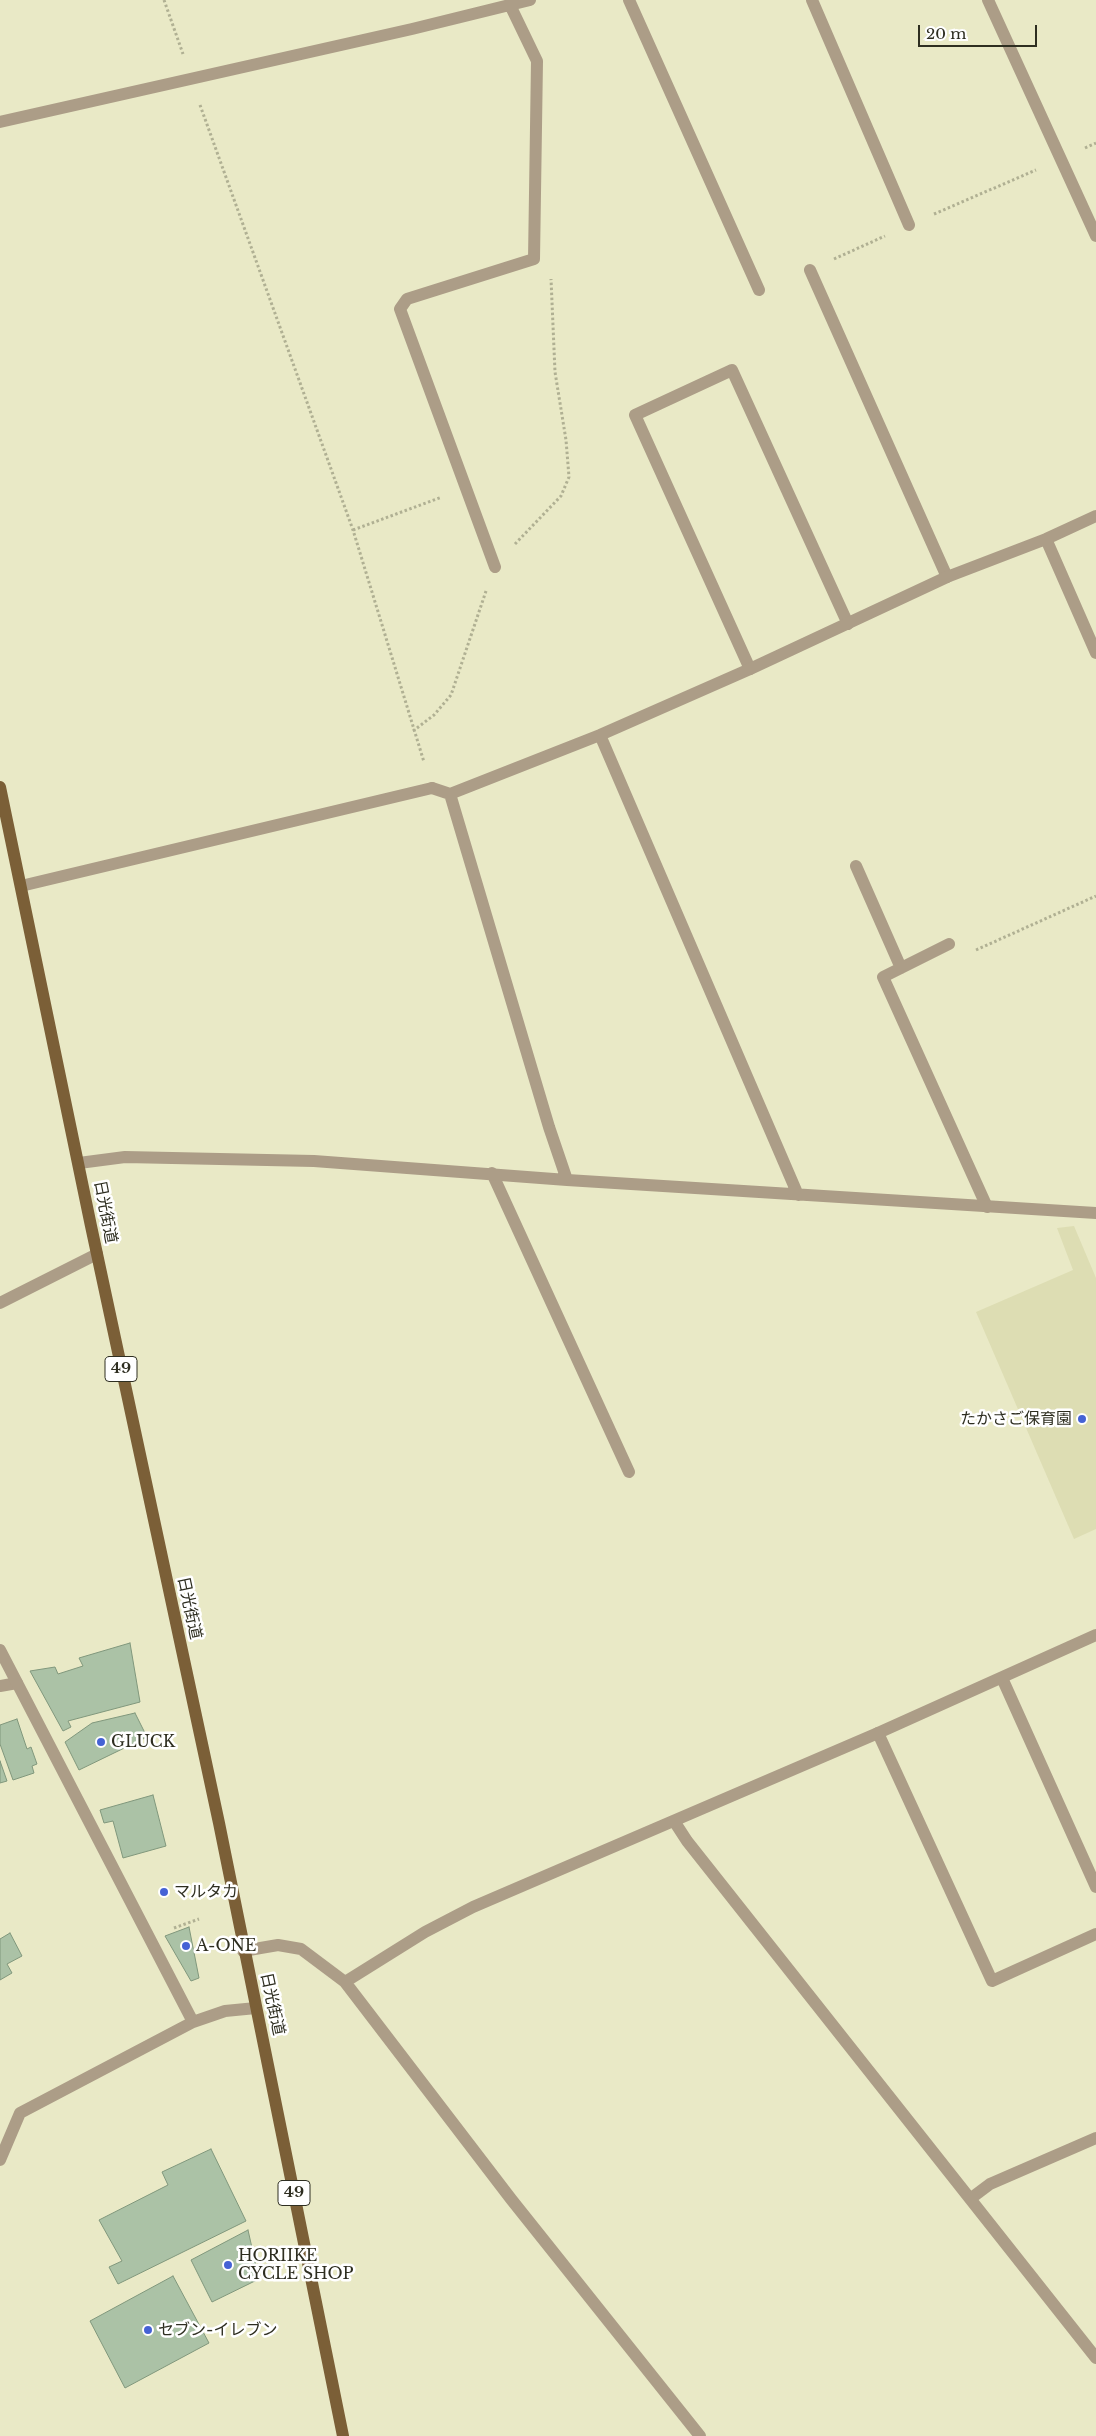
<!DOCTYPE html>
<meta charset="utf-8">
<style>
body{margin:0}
#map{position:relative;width:1096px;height:2436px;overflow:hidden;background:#e9e9c6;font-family:"Libre Baskerville",serif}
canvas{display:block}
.scale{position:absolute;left:918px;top:25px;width:119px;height:22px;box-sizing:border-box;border:2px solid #2e2e20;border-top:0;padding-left:6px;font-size:15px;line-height:18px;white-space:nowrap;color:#2e2e20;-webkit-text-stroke:4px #fff;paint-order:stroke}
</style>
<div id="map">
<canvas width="1096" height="2436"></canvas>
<div class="scale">20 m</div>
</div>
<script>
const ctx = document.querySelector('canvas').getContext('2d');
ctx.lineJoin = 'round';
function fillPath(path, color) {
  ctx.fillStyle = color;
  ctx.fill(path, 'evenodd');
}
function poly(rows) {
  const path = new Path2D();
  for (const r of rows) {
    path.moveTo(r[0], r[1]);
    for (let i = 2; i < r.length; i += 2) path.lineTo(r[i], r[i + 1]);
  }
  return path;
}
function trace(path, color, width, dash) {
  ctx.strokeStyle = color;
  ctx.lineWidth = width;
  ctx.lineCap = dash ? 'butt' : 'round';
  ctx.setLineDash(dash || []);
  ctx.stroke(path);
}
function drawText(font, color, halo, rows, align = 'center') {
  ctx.font = font + ' "Libre Baskerville","Noto Sans JP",serif';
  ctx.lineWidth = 5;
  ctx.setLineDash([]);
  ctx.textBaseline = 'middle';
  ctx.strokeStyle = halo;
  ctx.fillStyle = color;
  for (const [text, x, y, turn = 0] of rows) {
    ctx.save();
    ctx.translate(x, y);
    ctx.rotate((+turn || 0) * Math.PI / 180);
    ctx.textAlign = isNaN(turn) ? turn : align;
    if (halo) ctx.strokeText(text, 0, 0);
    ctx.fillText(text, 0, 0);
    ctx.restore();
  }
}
fillPath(poly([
 [1074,1226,1096,1278,1096,1529,1074,1539,976,1312,1073,1270,1057,1228]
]), '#ddddb3');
const building = poly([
 [130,1643,140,1702,68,1721,71,1727,63,1731,30,1671,55,1667,58,1674,83,1666,79,1658,130,1643],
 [135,1713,147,1737,79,1770,65,1742,92,1723,135,1713],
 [17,1719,27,1749,31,1747,37,1764,32,1766,34,1773,13,1780,0,1744,0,1725,17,1719],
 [0,1761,7,1781,0,1783,0,1761],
 [153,1795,166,1846,123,1858,113,1821,104,1823,100,1810,153,1795],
 [189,1927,199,1978,191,1981,165,1936,189,1927],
 [10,1933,22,1956,7,1964,12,1973,0,1980,0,1939,10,1933],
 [211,2149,246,2221,118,2284,109,2267,122,2261,99,2220,168,2185,162,2172,211,2149],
 [248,2230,259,2279,212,2302,191,2260,248,2230],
 [173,2276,209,2343,125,2388,90,2321,173,2276]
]);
fillPath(building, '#abc2a6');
trace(building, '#80977c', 1);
trace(poly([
 [164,0,183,54],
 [200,105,353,530,424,762],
 [1085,148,1096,143],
 [934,214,1036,170],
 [834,259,885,236],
 [353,530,442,497],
 [515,544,561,496,569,477,566,440,555,372,551,279],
 [413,731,434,715,451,695,486,591],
 [976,950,1096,896],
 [174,1928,199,1919]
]), '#b0b093', 3, [2.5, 2.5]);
trace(poly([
 [629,0,759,290],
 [812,0,909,225],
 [810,270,947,577],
 [750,669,635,415,732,370,848,624],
 [856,866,901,968],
 [21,886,432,788],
 [949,944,883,977,987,1207],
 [492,1173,629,1472],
 [1002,1678,1096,1887],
 [0,1686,17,1683],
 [878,1733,992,1981,1096,1934]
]), '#ac9d87', 12);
trace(poly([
 [988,0,1096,236],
 [0,122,412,29,530,0],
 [1046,539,1096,653],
 [495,567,400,309,407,299,534,259,537,61,510,5],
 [600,735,798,1195],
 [432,788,450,794,600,735,750,669,947,577,1046,539,1096,516],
 [450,794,549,1127,567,1180],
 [79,1163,125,1157,314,1161,567,1180,1096,1213],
 [0,1303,97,1254],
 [0,1650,193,2022],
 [674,1821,687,1841,1096,2358],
 [243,1951,278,1945,301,1949,345,1982,511,2199,700,2436],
 [345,1982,425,1932,473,1907,878,1733,1096,1635],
 [0,2160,20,2113,193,2022,225,2011,256,2008],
 [970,2199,990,2184,1096,2138]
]), '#ac9d87', 12);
trace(poly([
 [0,787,91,1226,219,1823,343,2436]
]), '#7b5f37', 12);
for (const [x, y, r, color] of [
 [1082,1419,5,"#4562d5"],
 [101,1742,5,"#4562d5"],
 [164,1892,5,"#4562d5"],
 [186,1946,5,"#4562d5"],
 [228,2265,5,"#4562d5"],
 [148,2330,5,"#4562d5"]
]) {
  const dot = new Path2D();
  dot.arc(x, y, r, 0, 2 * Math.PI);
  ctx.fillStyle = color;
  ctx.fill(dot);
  trace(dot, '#fff', 2);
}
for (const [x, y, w] of [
 [121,1369,32],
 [294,2193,32]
]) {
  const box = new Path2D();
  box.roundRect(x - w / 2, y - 12.5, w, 25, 4);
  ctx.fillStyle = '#fff';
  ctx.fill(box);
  trace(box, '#2e2e20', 1);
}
drawText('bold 15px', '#2e2e20', null, [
 ["49",121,1369],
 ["49",294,2193]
]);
drawText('16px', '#2e2e20', '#fff', [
 ["日光街道",105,1212,79],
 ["日光街道",189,1608,78],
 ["日光街道",272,2004,78]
]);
drawText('16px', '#2e2e20', '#fff', [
 ["たかさご保育園",1072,1419,"right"],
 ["GLUCK",111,1742],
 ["マルタカ",174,1892],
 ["A-ONE",196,1946],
 ["HORIIKE",238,2256],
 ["CYCLE SHOP",238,2274],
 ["セブン-イレブン",158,2330]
], 'left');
</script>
